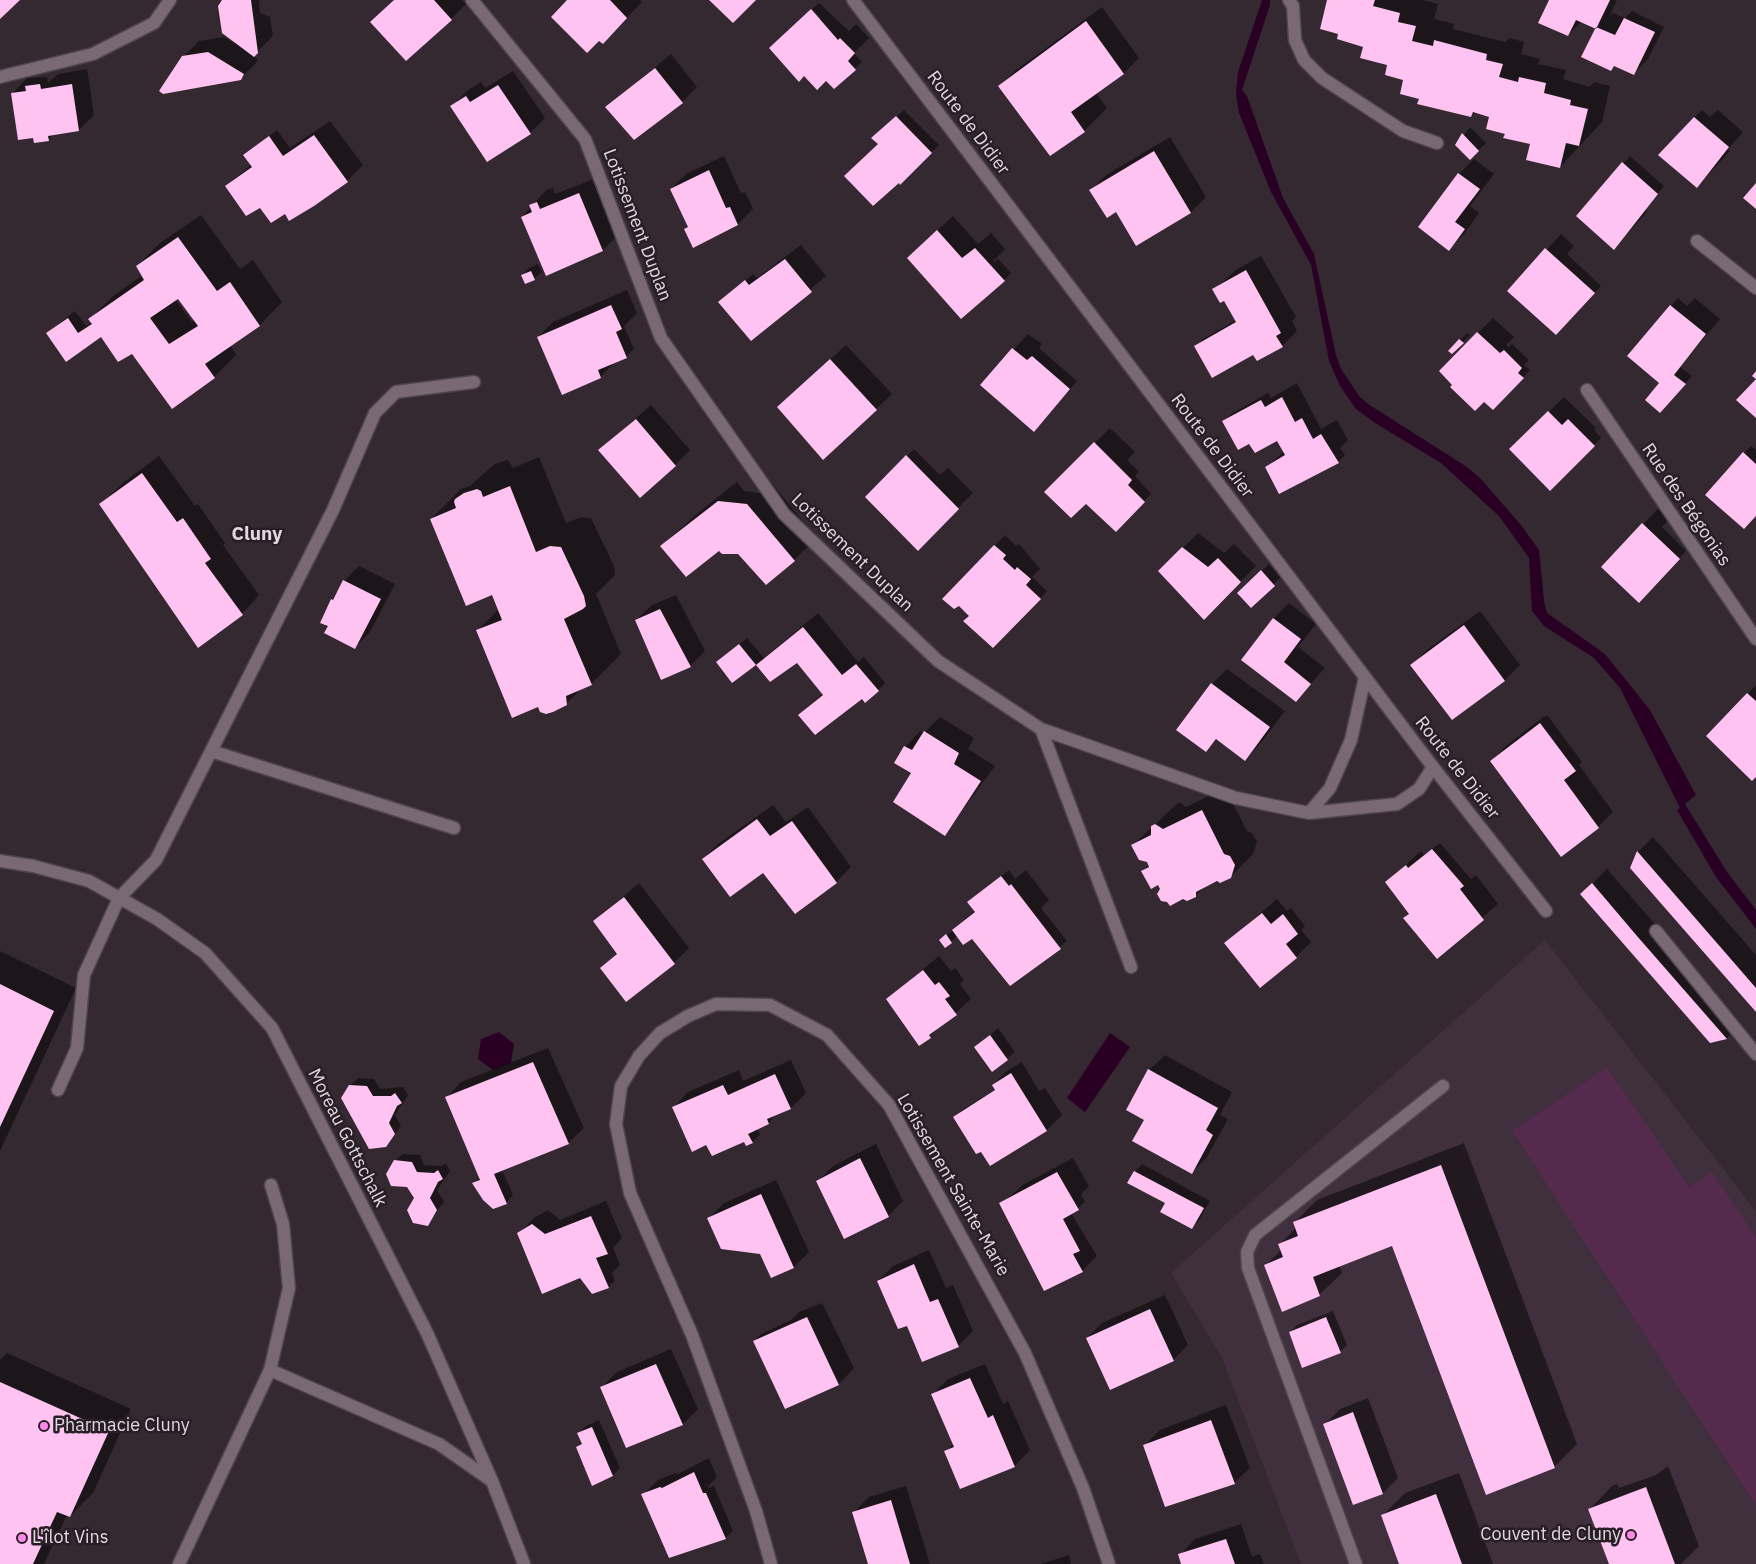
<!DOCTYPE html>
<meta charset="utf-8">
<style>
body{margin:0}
canvas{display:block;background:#342831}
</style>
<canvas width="1756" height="1564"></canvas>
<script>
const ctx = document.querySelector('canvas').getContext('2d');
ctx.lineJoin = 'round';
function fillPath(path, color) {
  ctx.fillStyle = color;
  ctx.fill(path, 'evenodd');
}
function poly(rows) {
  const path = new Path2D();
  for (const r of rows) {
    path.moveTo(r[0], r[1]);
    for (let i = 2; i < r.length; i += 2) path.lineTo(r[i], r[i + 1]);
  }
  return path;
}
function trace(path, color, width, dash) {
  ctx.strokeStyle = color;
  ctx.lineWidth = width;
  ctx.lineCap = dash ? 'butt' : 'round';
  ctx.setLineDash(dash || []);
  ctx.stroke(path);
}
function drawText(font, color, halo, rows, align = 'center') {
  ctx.font = font + ' "IBM Plex Sans",sans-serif';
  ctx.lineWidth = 5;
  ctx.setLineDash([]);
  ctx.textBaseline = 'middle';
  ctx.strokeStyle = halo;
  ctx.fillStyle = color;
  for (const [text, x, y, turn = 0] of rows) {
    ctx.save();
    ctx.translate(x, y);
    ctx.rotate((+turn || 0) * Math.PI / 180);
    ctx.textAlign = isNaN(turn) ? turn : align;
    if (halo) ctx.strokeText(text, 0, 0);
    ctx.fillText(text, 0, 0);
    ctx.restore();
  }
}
fillPath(poly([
 [1545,940,1756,1211,1756,1564,1301,1564,1222,1358,1171,1273]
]), '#402f3d');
fillPath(poly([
 [1607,1067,1689,1187,1712,1172,1756,1237,1756,1506,1512,1131]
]), '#542a4d');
fillPath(poly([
 [1262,0,1270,0,1270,5,1242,90,1247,96,1283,198,1314,254,1336,355,1341,369,1359,396,1368,404,1467,467,1480,478,1521,525,1539,550,1544,601,1547,613,1605,654,1650,710,1696,795,1685,804,1727,872,1756,910,1756,929,1716,877,1677,810,1680,808,1620,688,1594,658,1544,626,1532,611,1529,558,1499,516,1441,463,1375,423,1356,409,1340,386,1329,361,1311,265,1271,192,1239,113,1236,94,1238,72],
 [499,1032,514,1044,511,1063,493,1070,478,1059,481,1039],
 [1110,1033,1130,1047,1085,1112,1067,1098]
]), '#290024');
fillPath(poly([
 [223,0,259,0,260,13,270,17,273,36,253,56,258,59,256,63,240,79,183,57,199,41,224,37,235,44],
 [395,0,462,0,466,4,451,19],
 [569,0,639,0,642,2,618,27],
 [1328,0,1422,0,1438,4,1434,19,1454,24,1453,29,1505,42,1510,38,1524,42,1521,54,1540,59,1538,64,1566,70,1563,79,1590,87,1594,82,1610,86,1602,122,1560,167,1531,143,1507,129,1491,116,1475,112,1471,116,1420,98,1389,61,1340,33],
 [1551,0,1617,0,1609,17,1613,13,1625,18,1632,11,1664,27,1648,59,1633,74,1615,65,1611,70,1583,56,1600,23,1595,27,1582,21,1568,35],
 [819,3,849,31,856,24,869,38,854,53,862,62,834,88,819,20,821,18,812,9],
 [1102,7,1139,58,1124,73,1096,93,1107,108,1084,131,1000,86,1015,71],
 [671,54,697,87,682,102,607,107],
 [87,69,94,115,79,130,55,133,49,139,37,136,12,94,27,78,47,77,48,83,58,74],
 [513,71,545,118,530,133,452,106,467,91,481,82,485,88],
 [904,110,939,145,901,183,879,144,880,131],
 [1702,110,1710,117,1718,110,1743,132,1728,149,1730,151,1697,187,1678,134],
 [330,121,363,165,347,181,314,205,286,212,261,206,226,186,252,164,245,155,277,130,290,148],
 [1470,127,1486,143,1470,158,1457,145],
 [1170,137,1206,197,1191,212,1137,244,1116,211,1091,190,1106,175],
 [724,156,741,193,745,192,753,209,738,224,685,229,689,226,671,189,686,174],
 [1630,156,1664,186,1645,210,1647,212,1614,248,1577,216],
 [1474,159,1494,174,1470,206,1479,213,1464,234,1449,249,1459,174],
 [594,179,618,235,603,250,522,217,546,190,553,188,555,194],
 [201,215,240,269,253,260,282,302,260,325,230,345,236,355,214,377,132,352,102,336,47,333,75,311,86,326,92,322,90,319,113,296,143,275,137,266,160,243],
 [178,297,195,320,192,322,175,299],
 [953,216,978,244,991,233,1005,249,993,261,994,262,998,259,1011,273,1004,280,924,243],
 [1561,234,1574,246,1567,254,1601,286,1581,307,1509,291],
 [801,245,826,276,751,340,720,302,753,274,757,278],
 [1261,256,1296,317,1292,321,1297,331,1282,346,1254,353,1196,347,1203,339,1236,320,1226,301,1214,290,1237,269],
 [538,264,542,272,534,279,522,275,529,268],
 [627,290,637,313,624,326,634,349,626,357,615,362,600,377,538,337,553,322],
 [1678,298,1687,306,1695,298,1720,319,1680,367,1692,376,1667,404,1661,383,1637,344],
 [1493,318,1514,337,1506,345,1508,347,1512,344,1529,360,1524,365,1530,370,1493,408,1461,377,1440,371],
 [1467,333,1470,335,1452,353,1450,351],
 [1028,334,1042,344,1039,348,1077,381,1034,430,981,385],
 [846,345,892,394,823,459,778,407],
 [1297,383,1321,429,1337,420,1348,440,1340,448,1345,455,1338,462,1267,467,1284,451,1278,439,1251,444,1224,421,1231,414,1268,393,1271,398],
 [1564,397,1596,428,1594,430,1601,438,1580,460,1521,439],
 [651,405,690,450,675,465,600,450],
 [1110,428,1135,452,1127,460,1139,472,1135,476,1151,494,1116,530,1086,502,1046,492],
 [1751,446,1756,450,1756,516,1744,453],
 [914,449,940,475,948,468,973,493,953,513,898,465],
 [159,456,195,506,198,504,225,543,223,545,259,595,242,614,101,504,124,482],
 [539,457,566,523,581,517,591,518,614,566,615,575,596,594,621,654,591,684,583,687,566,704,477,631,499,609,493,593,431,519,461,489,470,486,495,464,508,460,513,468],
 [737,482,744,491,765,494,774,486,817,538,794,560,669,539,699,512],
 [1658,509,1669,519,1662,527,1686,551,1666,573,1643,524],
 [1198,533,1224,553,1234,544,1256,566,1204,618,1160,571],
 [1005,535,1016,546,1019,544,1040,569,1032,577,1047,591,1025,615,971,616,960,606,944,599],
 [1269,564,1281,577,1251,606,1246,586],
 [359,566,395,584,370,632,355,647,329,626,332,600,344,581],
 [676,595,705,651,690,666,636,620,652,605],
 [1289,603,1316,624,1298,647,1325,668,1296,700,1243,660,1274,618],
 [1480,611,1520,665,1505,680,1452,719,1412,665,1427,650],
 [818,613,858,662,864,657,885,683,878,690,799,715,823,693,797,661,770,680,755,663,732,681,725,655,747,638,764,658],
 [1227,669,1285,711,1260,744,1245,759,1218,739,1206,750,1212,684],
 [1756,685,1756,775,1708,736],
 [1548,716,1582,762,1579,765,1613,812,1598,827,1561,856,1491,761,1506,746,1543,717],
 [940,717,974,738,968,749,995,766,945,834,913,772,905,747,920,731,924,733],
 [1225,788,1247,831,1252,833,1257,842,1253,854,1230,877,1206,886,1195,896,1161,889,1158,881,1143,871,1149,864,1133,845,1179,802,1186,807],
 [773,805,786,822,808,807,851,867,836,882,763,871,703,859,718,844],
 [1653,837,1756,955,1756,1010,1632,867,1638,852],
 [1440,843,1471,879,1476,875,1498,904,1441,953,1387,882,1421,851,1424,855],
 [1607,869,1741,1023,1727,1038,1711,1042,1582,894],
 [1009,870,1015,879,1026,870,1049,900,1041,908,1067,941,1010,985,972,937,958,935,945,947,941,941,975,910,976,895],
 [639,883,689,948,674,963,626,1000,602,968,618,952,595,921],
 [1277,899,1287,911,1291,908,1305,926,1301,930,1311,942,1296,957,1226,943],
 [0,951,76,988,0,1151],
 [939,956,951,971,955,968,964,980,960,984,971,999,920,1045,888,999],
 [998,1028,1015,1052,992,1070,976,1047],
 [548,1048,584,1128,568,1143,502,1170,513,1195,506,1203,474,1184,480,1177,446,1098,461,1082],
 [1165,1055,1232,1092,1220,1115,1228,1119,1207,1157,1192,1172,1146,1119,1149,1070],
 [791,1060,806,1093,791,1108,775,1114,769,1123,757,1128,760,1135,752,1142,745,1139,707,1144,673,1108,688,1092,739,1070,743,1081],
 [1022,1062,1039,1091,1045,1088,1062,1115,1047,1130,991,1164,955,1117,962,1110,996,1089,993,1085,1008,1070],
 [358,1078,374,1079,380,1089,403,1087,408,1095,395,1115,401,1126,385,1146,350,1086],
 [1464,1143,1577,1444,1554,1467,1393,1245,1339,1265,1342,1273,1319,1295,1266,1265,1282,1249,1280,1244,1296,1228,1294,1223,1317,1200],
 [876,1144,903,1201,888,1216,818,1181,833,1166],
 [403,1154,420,1155,424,1165,442,1166,446,1163,450,1171,437,1190,444,1202,427,1224,395,1161],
 [1073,1158,1089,1186,1081,1194,1085,1202,1071,1213,1097,1256,1082,1271,1001,1204,1024,1184],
 [1142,1164,1210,1201,1199,1220,1192,1228,1135,1172],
 [776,1180,809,1252,794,1267,772,1276,761,1253,709,1218,724,1203],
 [606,1201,622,1238,613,1248,620,1265,612,1273,615,1280,608,1287,519,1233,534,1218,548,1210,560,1220],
 [929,1250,946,1288,953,1285,973,1331,958,1346,907,1324,878,1281,893,1266],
 [1165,1295,1188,1345,1173,1360,1087,1338,1102,1323],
 [822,1303,854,1368,839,1384,785,1407,754,1341,761,1334,791,1320,799,1312],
 [1333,1311,1347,1345,1340,1352,1290,1332,1297,1325],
 [671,1349,698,1409,683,1424,627,1446,602,1387,617,1372],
 [7,1353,131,1409,93,1493,70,1516,67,1515,44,1564,0,1564,0,1360],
 [985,1364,1003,1404,1008,1401,1030,1450,1015,1466,960,1488,946,1452,954,1443,933,1394,948,1379],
 [1368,1398,1398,1478,1383,1493,1354,1504,1325,1424,1340,1409],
 [1226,1405,1250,1468,1234,1483,1145,1445,1160,1430],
 [599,1420,620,1468,613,1475,577,1448,583,1442,579,1433,586,1426],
 [709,1458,717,1477,708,1486,709,1488,714,1486,733,1531,725,1538,690,1551,643,1495,658,1480,675,1473,678,1474],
 [1668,1466,1699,1546,1681,1564,1610,1564,1590,1509,1612,1486,1617,1484,1619,1488,1656,1475],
 [1459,1473,1493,1564,1401,1564,1382,1516,1405,1493],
 [906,1486,930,1564,870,1564,854,1512,869,1497],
 [1241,1524,1252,1557,1260,1554,1264,1564,1183,1564,1180,1555,1195,1539],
 [1069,1555,1071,1564,1040,1564]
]), '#0007');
fillPath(poly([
 [0,0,20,0,0,19],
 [222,0,251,0,258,53,254,57,222,33,218,6],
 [394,0,434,0,452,20,406,61,370,22],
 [567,0,610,0,627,18,603,44,599,41,587,53,551,17],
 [709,0,756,0,733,23],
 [1327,0,1375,0,1373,6,1400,13,1398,22,1416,26,1412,41,1433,46,1434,40,1487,54,1486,60,1503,64,1499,77,1518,82,1519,77,1546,83,1544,93,1571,100,1570,105,1588,109,1579,146,1566,143,1560,168,1526,160,1530,144,1503,138,1505,134,1486,129,1489,117,1473,112,1471,117,1417,104,1419,99,1400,94,1403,80,1385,75,1387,65,1360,58,1363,47,1337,39,1338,34,1320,29],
 [1549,0,1610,0,1596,29,1576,20,1568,36,1538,23],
 [811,9,838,40,840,38,855,53,848,61,856,70,834,89,826,81,817,90,804,76,799,82,769,48],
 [1624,18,1655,32,1634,75,1614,66,1611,71,1581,57,1596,27,1615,35],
 [1086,21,1124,74,1071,112,1085,132,1050,156,998,86],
 [208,52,244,74,241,80,163,94,159,91,182,56],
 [655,68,683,103,634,140,605,107],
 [40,84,41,89,72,84,79,131,48,136,49,141,34,143,33,138,18,140,11,93,26,91,25,86],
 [498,85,531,134,487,162,450,106,466,96,470,102],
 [896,116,932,153,900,185,899,183,873,206,844,176,878,144,871,138],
 [1694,117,1729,147,1697,188,1658,155],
 [1462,133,1479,151,1470,160,1455,145],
 [314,135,348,182,314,206,289,221,285,214,271,223,260,208,246,216,225,186,252,167,243,155,269,136,283,156],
 [1154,151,1191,213,1136,246,1116,212,1107,218,1089,190],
 [1622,162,1658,194,1614,250,1576,216],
 [709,170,726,208,730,207,738,225,693,248,684,229,688,227,670,189],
 [1458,173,1480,189,1455,222,1465,229,1449,251,1418,227],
 [1756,183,1756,209,1743,198],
 [579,193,603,251,546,276,521,217,532,212,529,205,537,202,540,209],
 [937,230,962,258,975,248,1005,281,961,319,907,258],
 [178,237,217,291,230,282,260,326,205,364,215,378,172,409,132,354,118,362,101,337,66,362,46,333,68,318,78,333,92,324,88,319,144,280,136,266],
 [178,299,198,326,169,344,150,318],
 [1545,248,1595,293,1556,335,1507,291],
 [785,259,812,292,751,341,718,302,745,280,749,285],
 [1246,270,1281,333,1276,336,1283,347,1257,361,1253,355,1212,378,1194,346,1236,322,1224,301,1220,303,1212,289],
 [531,271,535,280,525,284,521,275],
 [611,305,622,329,616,332,627,358,598,370,601,378,562,395,537,337],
 [1670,305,1706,334,1674,375,1686,384,1660,413,1645,400,1659,383,1627,356],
 [1477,332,1500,353,1504,350,1522,368,1518,373,1524,378,1493,410,1484,402,1475,411,1450,387,1452,385,1439,371],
 [1459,339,1464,343,1452,354,1448,351],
 [1012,348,1027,360,1032,356,1070,389,1034,432,980,385],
 [830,359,877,410,823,460,777,407],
 [1756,371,1756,418,1736,400,1756,379,1752,376],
 [1282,397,1295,422,1302,418,1313,439,1321,434,1339,463,1279,494,1265,467,1285,455,1277,441,1255,453,1249,444,1238,450,1222,421,1261,400,1265,407],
 [1548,411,1562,425,1568,419,1595,446,1550,491,1509,449],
 [636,419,676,466,640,498,598,450],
 [1094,442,1132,480,1128,485,1145,502,1116,532,1086,504,1071,518,1044,492],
 [1743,452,1756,464,1756,516,1744,529,1705,495],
 [906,455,959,509,918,551,865,497],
 [142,473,177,522,183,518,211,559,205,563,243,615,198,648,99,504],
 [510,486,536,552,550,546,561,547,584,596,586,606,583,609,564,619,592,685,566,696,567,705,553,712,546,714,540,712,538,707,512,718,476,630,502,620,492,595,466,606,430,519,456,508,454,502,455,499,464,493,477,489,481,491,483,497],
 [718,501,747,504,795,561,766,585,738,554,722,554,719,551,686,577,660,546],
 [1642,523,1680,559,1639,603,1601,567],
 [994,545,1006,555,1003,559,1015,570,1017,567,1031,579,1026,585,1041,599,993,648,963,621,969,616,959,606,954,609,942,599],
 [1182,547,1208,567,1218,558,1241,582,1204,620,1158,571],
 [1261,570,1275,586,1251,608,1237,593],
 [343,580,381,599,355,649,324,633,328,626,320,623,331,599,333,600],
 [660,609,691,667,661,680,635,620],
 [1273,618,1301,639,1284,662,1311,684,1296,702,1241,660],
 [1464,625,1505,681,1452,720,1410,665],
 [803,627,842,675,856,664,879,691,865,703,862,699,815,735,798,715,823,695,797,663,770,682,756,665],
 [739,644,756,665,732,683,716,662],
 [1211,683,1270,727,1245,761,1216,739,1206,752,1176,730],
 [1747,693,1756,701,1756,777,1752,781,1706,736],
 [1540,723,1576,771,1564,780,1599,828,1561,857,1490,761],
 [924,731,959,753,954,764,981,781,945,836,893,802,911,773,894,763,904,746,912,750],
 [1202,810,1224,854,1230,856,1235,865,1231,878,1220,883,1217,881,1196,892,1196,897,1187,901,1183,899,1170,906,1167,902,1161,901,1157,894,1160,889,1158,885,1151,889,1141,871,1149,867,1147,862,1139,860,1131,845,1151,835,1151,826,1155,824,1163,829],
 [757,819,770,836,792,821,837,883,795,914,763,873,730,897,702,859],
 [1432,849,1464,886,1460,889,1484,920,1437,959,1403,918,1409,914,1385,882,1406,865,1408,868],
 [1637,851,1756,988,1756,1012,1630,868],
 [1001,876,1009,886,1011,884,1061,949,1010,986,972,939,963,945,952,930,975,912,967,902],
 [1592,883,1637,936,1727,1039,1710,1043,1580,894],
 [624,897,675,964,626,1002,600,968,617,954,593,921],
 [1262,913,1271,924,1283,914,1298,934,1286,944,1297,958,1260,988,1224,943],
 [946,934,952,943,945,948,939,940],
 [923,970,935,985,939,982,950,996,945,999,957,1015,929,1035,931,1038,919,1046,886,999],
 [0,984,54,1011,0,1127],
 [990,1035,1008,1060,992,1072,974,1047],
 [533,1062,569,1144,494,1174,507,1204,493,1209,483,1200,472,1183,480,1180,445,1097],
 [1148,1069,1218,1108,1206,1130,1213,1135,1192,1174,1132,1141,1144,1120,1126,1110],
 [1011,1073,1047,1131,990,1166,981,1152,976,1154,953,1117,995,1090,992,1085],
 [775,1074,791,1109,767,1119,769,1124,748,1134,753,1143,746,1146,744,1142,712,1156,706,1145,692,1152,672,1107,723,1085,728,1095],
 [349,1085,367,1086,373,1096,391,1096,395,1093,402,1103,397,1106,389,1123,395,1134,386,1147,369,1149,341,1098],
 [860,1158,889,1217,844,1239,816,1181],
 [394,1160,412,1162,417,1172,434,1173,438,1170,443,1179,438,1182,430,1198,437,1210,428,1226,413,1223,407,1210,414,1198,407,1187,391,1186,386,1174],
 [1441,1165,1555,1468,1486,1495,1392,1246,1313,1277,1320,1296,1282,1312,1264,1265,1283,1257,1278,1244,1298,1236,1293,1222],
 [1134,1171,1204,1208,1192,1229,1160,1212,1165,1203,1127,1183],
 [1057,1172,1079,1210,1063,1219,1080,1251,1073,1254,1083,1272,1044,1291,999,1203],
 [761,1194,794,1268,771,1278,760,1254,721,1249,707,1218],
 [591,1216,608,1254,596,1258,609,1288,592,1294,580,1278,542,1294,517,1233,532,1224,545,1234],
 [914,1264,930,1302,938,1299,959,1347,922,1362,907,1326,898,1329,877,1281],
 [1150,1309,1174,1361,1110,1390,1086,1338],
 [807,1317,839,1385,785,1409,753,1341],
 [1326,1317,1341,1353,1302,1368,1289,1332],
 [656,1364,683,1425,626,1448,600,1387],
 [970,1378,988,1418,993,1415,1015,1467,960,1489,944,1451,954,1447,931,1394],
 [0,1382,109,1431,70,1517,57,1512,33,1564,0,1564],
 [1353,1412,1383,1494,1353,1505,1323,1424],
 [1211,1420,1235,1484,1165,1507,1143,1445],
 [592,1427,613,1476,592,1486,576,1447,582,1444,577,1433],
 [694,1472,703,1493,706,1493,726,1539,669,1558,641,1494,660,1487,662,1488],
 [1646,1487,1675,1564,1609,1564,1588,1509],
 [1436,1494,1462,1564,1399,1564,1381,1515],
 [891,1500,910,1564,868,1564,852,1512],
 [1226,1539,1235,1564,1181,1564,1178,1554]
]), '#fec3f1');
const service = poly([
 [1289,0,1293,6,1295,40,1304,60,1322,78,1403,131,1437,143],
 [0,77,93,54,154,23,170,0],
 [1697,241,1756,288],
 [211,751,454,828],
 [1656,931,1756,1054],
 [58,1090,77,1048,84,975,119,898,156,860,333,510,375,413,396,392,474,382],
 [270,1370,439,1444,492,1481],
 [179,1564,270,1370,289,1288,283,1224,271,1185],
 [1356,1564,1248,1268,1247,1252,1255,1235,1443,1086]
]);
const minor = poly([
 [472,0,585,139,661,338,784,514,938,661,1041,729,1236,798,1309,813,1397,804,1419,789,1433,767],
 [853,0,1433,767,1546,911],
 [1587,390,1756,639],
 [1041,729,1131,967],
 [1309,813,1330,788,1351,740,1365,677],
 [0,861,33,866,89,881,157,919,205,953,272,1028,427,1333,492,1481,524,1564],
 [771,1564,756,1511,692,1335,630,1193,616,1124,621,1086,639,1056,660,1033,688,1016,716,1004,770,1005,827,1035,889,1105,1025,1353,1083,1488,1109,1564]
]);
trace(service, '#4e444c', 15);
trace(minor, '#4e444c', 15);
trace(service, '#786974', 12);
trace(minor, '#786974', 12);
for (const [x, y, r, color] of [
 [44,1426,5,"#fb87e6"],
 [1631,1535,5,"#fb87e6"],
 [22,1538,5,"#fb87e6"]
]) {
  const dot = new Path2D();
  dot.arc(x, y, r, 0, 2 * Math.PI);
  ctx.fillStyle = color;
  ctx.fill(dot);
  trace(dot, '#291e27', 2);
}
drawText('18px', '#e0d8de', '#291e27', [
 ["Route de Didier",968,123,53],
 ["Lotissement Duplan",637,225,69],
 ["Route de Didier",1212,446,53],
 ["Rue des Bégonias",1686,505,56],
 ["Lotissement Duplan",852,553,44],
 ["Route de Didier",1457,768,52],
 ["Moreau Gottschalk",347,1138,63],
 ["Lotissement Sainte-Marie",953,1185,60]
]);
drawText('18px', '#e0d8de', '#291e27', [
 ["Pharmacie Cluny",54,1426],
 ["Couvent de Cluny",1621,1535,"right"],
 ["L'îlot Vins",32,1538]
], 'left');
drawText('bold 19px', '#e0d8de', '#291e27', [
 ["Cluny",257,535]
]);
</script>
